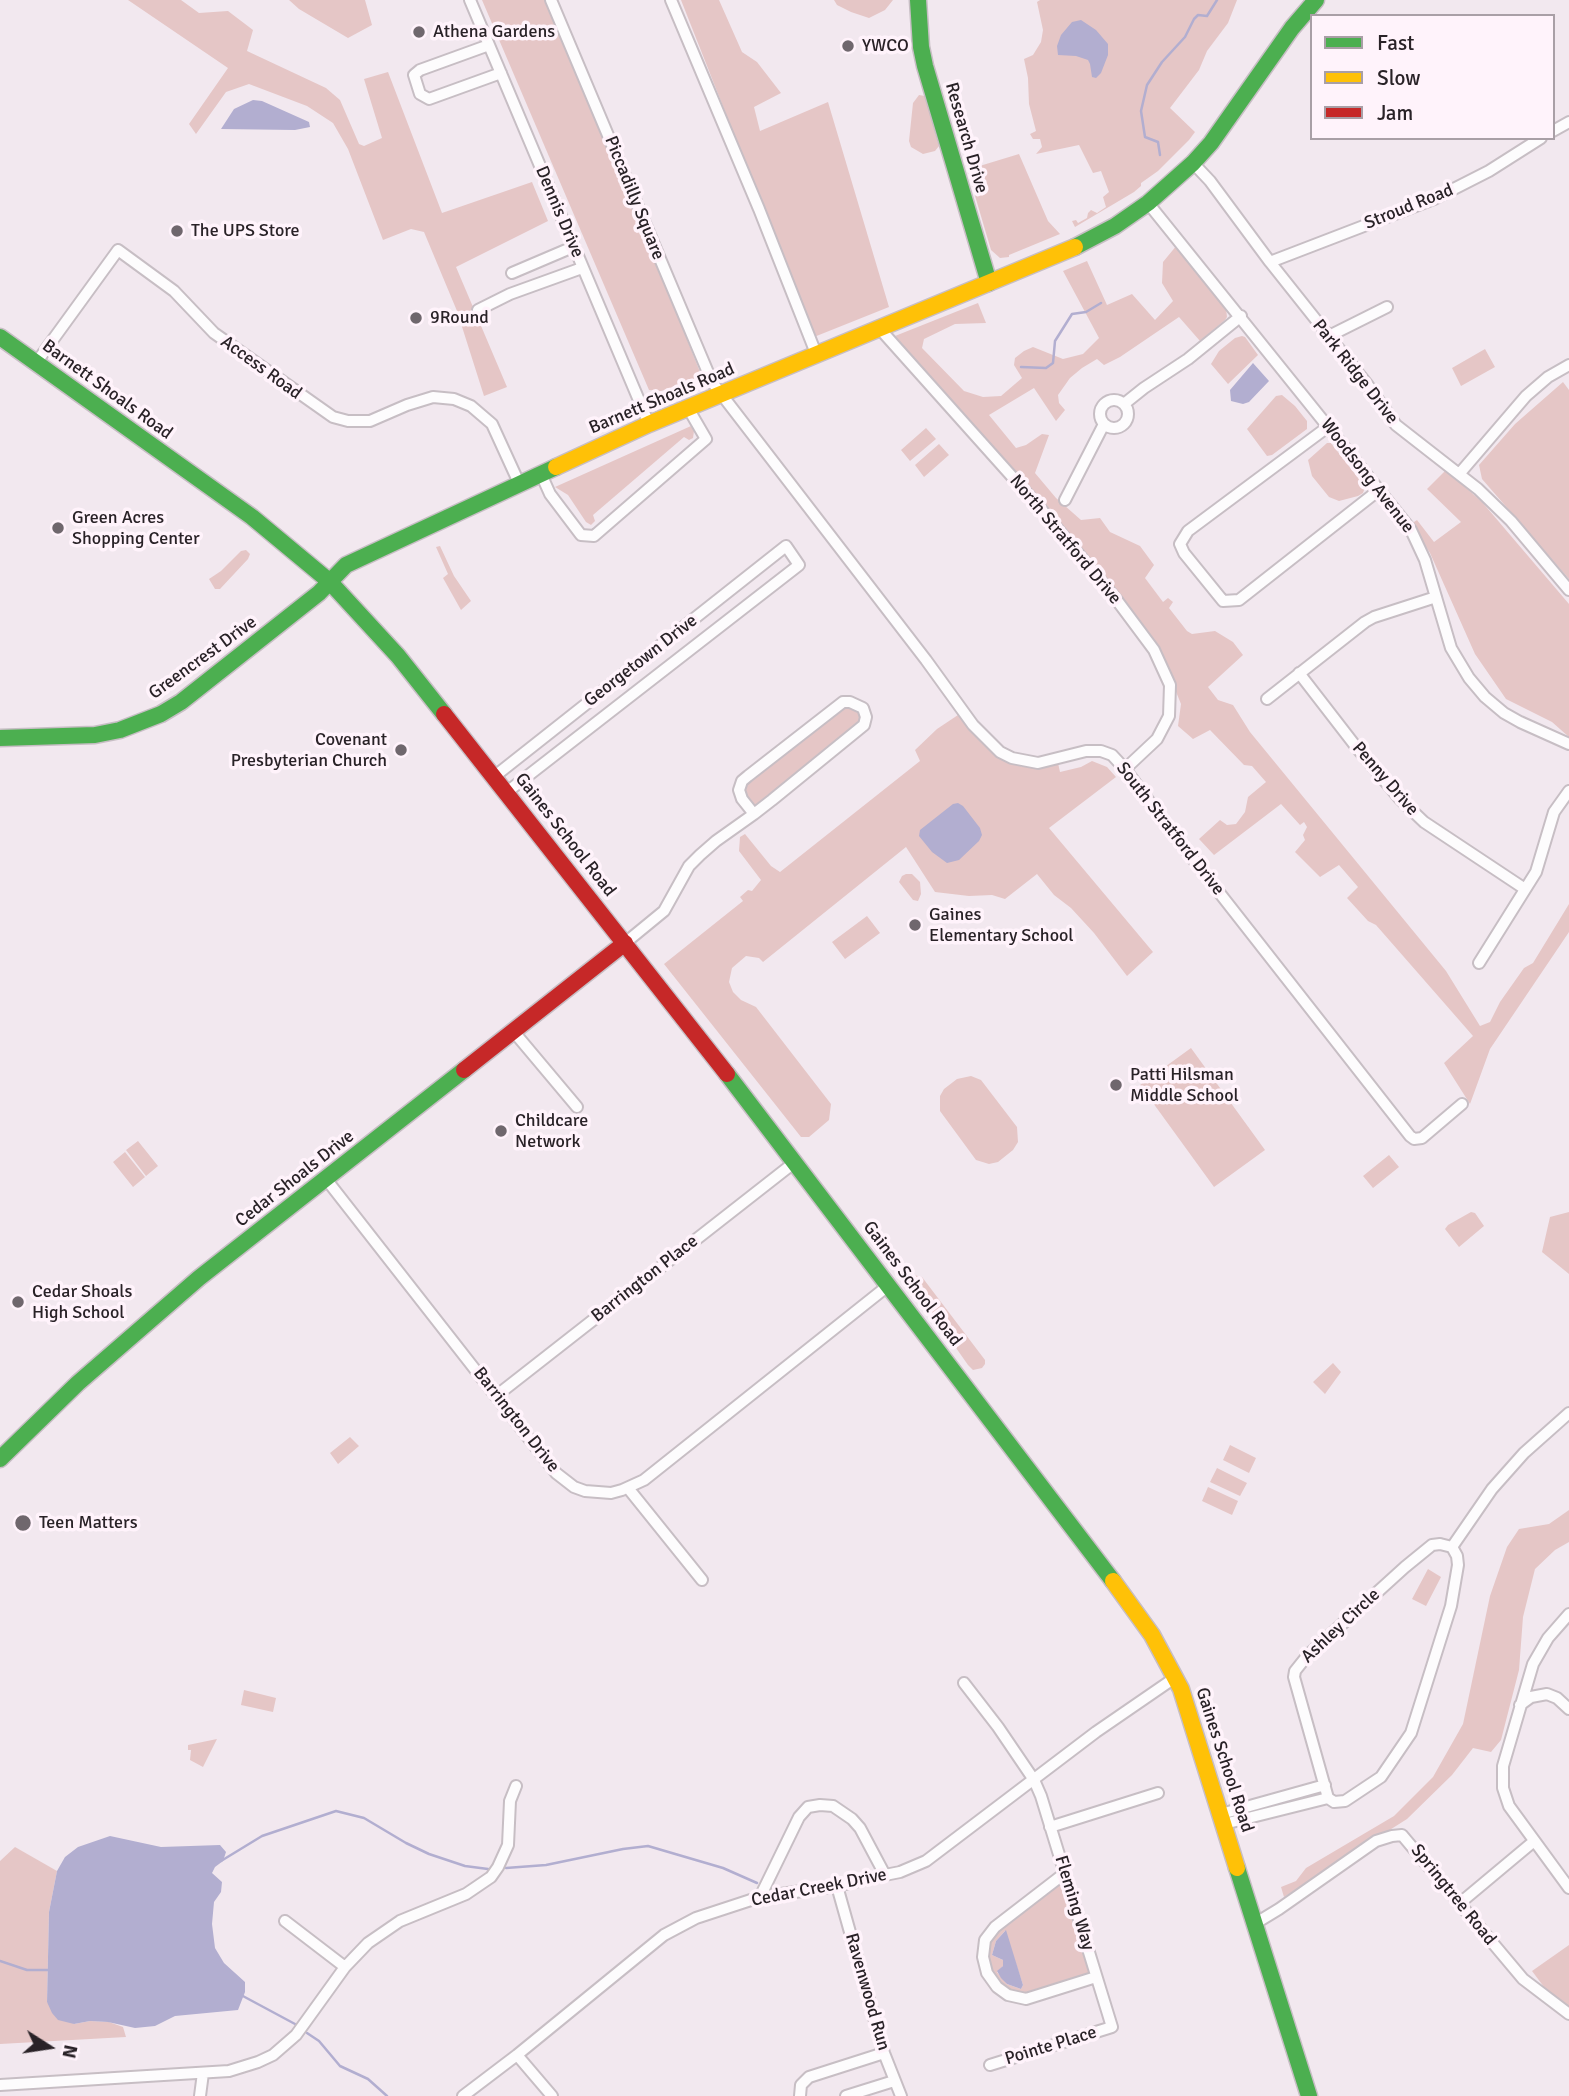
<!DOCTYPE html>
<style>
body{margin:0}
#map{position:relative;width:1569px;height:2096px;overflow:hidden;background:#f2e8ef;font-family:Signika,sans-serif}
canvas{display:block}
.legend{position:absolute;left:1310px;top:14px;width:245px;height:126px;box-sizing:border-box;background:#fff3fb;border:2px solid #a99fa6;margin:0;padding:9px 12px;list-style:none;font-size:21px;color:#292227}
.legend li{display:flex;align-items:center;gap:14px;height:35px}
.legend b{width:35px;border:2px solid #a99fa6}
.north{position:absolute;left:14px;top:2012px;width:70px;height:70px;-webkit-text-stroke:5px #fff3fb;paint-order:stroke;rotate:102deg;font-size:19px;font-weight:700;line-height:28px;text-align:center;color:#292227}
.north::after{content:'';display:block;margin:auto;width:24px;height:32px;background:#292227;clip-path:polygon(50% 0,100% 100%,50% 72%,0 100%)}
</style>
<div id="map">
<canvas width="1569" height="2096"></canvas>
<ul class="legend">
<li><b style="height:9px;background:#4caf50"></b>Fast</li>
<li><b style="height:9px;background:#ffc107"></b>Slow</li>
<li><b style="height:9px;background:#c62828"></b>Jam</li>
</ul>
<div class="north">N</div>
</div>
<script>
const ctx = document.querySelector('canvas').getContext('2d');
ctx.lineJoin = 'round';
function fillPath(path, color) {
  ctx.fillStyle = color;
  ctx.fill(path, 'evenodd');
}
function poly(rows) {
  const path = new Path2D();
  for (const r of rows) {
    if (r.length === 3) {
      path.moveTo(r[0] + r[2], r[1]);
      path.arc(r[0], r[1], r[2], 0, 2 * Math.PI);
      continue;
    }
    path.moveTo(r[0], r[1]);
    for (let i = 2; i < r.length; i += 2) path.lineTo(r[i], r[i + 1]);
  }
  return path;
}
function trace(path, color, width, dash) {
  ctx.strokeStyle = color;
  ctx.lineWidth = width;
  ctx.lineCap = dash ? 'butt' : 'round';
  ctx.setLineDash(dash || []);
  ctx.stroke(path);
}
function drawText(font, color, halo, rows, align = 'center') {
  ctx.font = font + ' Signika,sans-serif';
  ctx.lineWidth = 7;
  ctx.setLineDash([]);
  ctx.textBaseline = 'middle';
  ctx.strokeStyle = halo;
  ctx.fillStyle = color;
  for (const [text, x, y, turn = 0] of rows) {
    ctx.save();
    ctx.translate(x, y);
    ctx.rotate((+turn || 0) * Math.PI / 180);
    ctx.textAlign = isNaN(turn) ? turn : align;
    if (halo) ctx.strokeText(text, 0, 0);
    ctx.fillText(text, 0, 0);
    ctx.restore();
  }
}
fillPath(poly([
 [128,0,181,0,199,13,228,11,253,30,247,51,326,88,340,100,359,144,364,146,382,138,364,79,388,72,442,213,532,182,548,221,456,267,507,387,484,396,457,311,424,232,411,229,383,240,348,149,333,123,307,106,249,84,226,92,196,134,189,124,228,68],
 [289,0,365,0,372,25,348,38,299,9],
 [482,0,552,0,700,372,692,381,661,391,649,390],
 [681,0,719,0,742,52,757,62,781,93,754,107,760,131,828,102,889,307,814,337],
 [834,0,893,0,885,10,869,18,851,12,837,5],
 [1040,0,1237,0,1228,23,1207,51,1199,70,1170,108,1195,132,1189,140,1158,171,1141,183,1141,186,1134,192,1075,227,1072,221,1076,220,1078,223,1087,218,1088,213,1091,210,1097,213,1106,207,1103,197,1109,192,1101,171,1093,173,1079,145,1036,154,1042,147,1040,139,1033,139,1030,134,1036,131,1029,104,1028,78,1024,59,1033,55,1041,42,1043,30,1037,2],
 [919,95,925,96,939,146,935,151,923,154,911,147,909,141,913,103],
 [1019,154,1048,221,1060,234,1009,255,1009,257,1000,258,991,250,968,172,973,168],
 [1177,245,1226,308,1227,317,1225,320,1200,341,1179,317,1120,357,1104,365,1097,359,1082,368,1070,378,1058,395,1059,403,1065,410,1056,421,1034,388,989,415,1016,448,1026,445,1042,434,1049,435,1035,473,1056,498,1081,520,1100,518,1110,532,1140,546,1154,565,1145,578,1163,602,1168,598,1173,602,1169,608,1187,631,1192,634,1215,631,1233,642,1243,655,1208,687,1218,700,1233,705,1250,732,1446,971,1480,1026,1490,1022,1500,1002,1524,968,1533,963,1569,904,1569,932,1490,1049,1470,1104,1444,1063,1473,1036,1376,925,1368,921,1347,898,1358,887,1339,865,1320,877,1295,852,1305,840,1303,835,1307,827,1304,822,1300,825,1281,804,1214,855,1199,839,1220,820,1227,825,1236,824,1245,812,1248,797,1266,782,1252,766,1244,765,1210,730,1193,739,1178,726,1181,704,1166,667,1096,567,1038,496,971,426,895,336,978,303,986,323,955,324,924,339,922,348,964,391,983,397,1001,396,1022,378,1014,365,1015,358,1024,351,1033,347,1063,359,1083,354,1099,338,1063,271,1087,261,1107,305,1132,294,1155,320,1173,301,1162,283,1163,262],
 [1242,336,1245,337,1258,355,1228,384,1211,364,1219,351,1235,338],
 [1485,349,1495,367,1461,386,1452,368],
 [1563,382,1569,390,1569,579,1482,479,1479,465,1515,424],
 [1282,395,1295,406,1307,421,1307,429,1272,455,1267,456,1247,429,1276,396],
 [691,426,694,431,693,438,689,440,684,437,593,515,595,521,591,525,586,522,568,495,555,487],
 [926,428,936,439,910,461,901,450],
 [1327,443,1331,443,1365,487,1363,493,1358,496,1339,501,1329,497,1312,476,1308,460],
 [939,444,949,455,924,477,915,465],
 [1446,470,1482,502,1569,604,1569,737,1552,722,1506,699,1475,654,1430,553,1411,524,1417,520,1434,542,1461,522,1427,489],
 [440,546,454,576,471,601,461,610,443,578,448,574,436,547],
 [246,550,250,554,248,559,220,589,215,589,209,579,221,571,241,551],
 [844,707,857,707,863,720,757,806,752,805,743,794,744,784],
 [961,713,980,740,997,756,1023,767,1037,767,1058,763,1060,772,1081,767,1092,761,1107,767,1116,777,1049,828,1153,952,1127,976,1094,933,1071,908,1054,895,1037,874,1005,899,992,895,969,896,935,892,906,847,763,962,759,958,746,956,732,968,729,982,733,992,741,1000,756,1007,831,1104,829,1120,809,1137,801,1137,664,964,743,901,740,897,748,890,752,891,761,880,739,851,740,837,745,834,771,866,780,872,920,761,915,750,937,729],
 [906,874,912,874,920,882,921,894,918,901,913,900,899,882,902,876],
 [867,916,880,933,845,959,832,942],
 [1191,1048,1265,1150,1214,1187,1140,1085],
 [971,1076,981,1080,1017,1127,1018,1142,1013,1150,998,1162,989,1164,976,1160,940,1111,940,1096,944,1089,957,1079],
 [138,1141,158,1166,146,1176,126,1150],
 [125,1152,145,1177,133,1187,113,1162],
 [1389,1155,1399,1167,1373,1188,1363,1176],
 [1471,1212,1475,1213,1484,1226,1459,1247,1445,1229,1448,1225],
 [1569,1212,1569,1274,1542,1252,1550,1217],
 [914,1275,922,1277,985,1360,985,1364,982,1368,973,1370,968,1365,914,1288,913,1281,910,1280],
 [1333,1363,1341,1372,1325,1394,1313,1382],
 [350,1437,359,1446,338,1464,330,1453],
 [1230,1445,1256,1458,1249,1473,1223,1460],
 [1217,1468,1247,1483,1240,1496,1210,1482],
 [1208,1487,1238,1501,1232,1515,1202,1501],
 [1569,1510,1569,1542,1555,1550,1535,1569,1523,1617,1519,1670,1501,1740,1491,1752,1473,1748,1452,1775,1407,1819,1284,1897,1281,1887,1296,1881,1306,1868,1394,1816,1433,1777,1463,1724,1490,1596,1507,1547,1519,1529,1549,1524],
 [1428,1569,1441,1577,1426,1606,1412,1599],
 [244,1690,276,1698,273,1712,241,1705],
 [217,1739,203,1767,190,1760,191,1750,188,1750,188,1745],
 [15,1847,57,1871,49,1912,47,2002,74,2024,90,2021,109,2022,123,2027,126,2037,0,2044,0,1861],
 [1058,1883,1064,1887,1077,1930,1075,1931,1091,1974,1033,1994,1010,1992,996,1981,987,1957,989,1943,995,1932],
 [1005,1931,1023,1985,1021,1989,1007,1984,997,1972,1003,1966,1003,1960,992,1955,996,1941],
 [1569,1945,1569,2006,1547,1991,1532,1971]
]), '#e5c6c6');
fillPath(poly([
 [1081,20,1096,30,1108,44,1108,55,1101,73,1096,78,1092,77,1090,64,1088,60,1076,56,1058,55,1057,46,1061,35,1072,22],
 [253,100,262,101,309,122,310,127,295,130,221,129,234,109],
 [1253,363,1269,381,1249,402,1243,404,1231,401,1230,390],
 [958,803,963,806,980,828,982,835,979,841,959,860,947,863,932,852,919,836,920,830,953,804],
 [110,1836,161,1847,220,1845,226,1852,223,1861,215,1867,212,1873,222,1882,221,1892,214,1902,212,1924,215,1948,224,1963,245,1982,245,1992,238,2010,175,2016,155,2026,135,2028,108,2022,90,2021,74,2024,58,2020,52,2013,47,2002,49,1912,57,1871,65,1857,78,1847],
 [1006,1930,1023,1985,1021,1989,1007,1984,1001,1978,997,1971,1003,1966,1003,1960,992,1955,996,1941]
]), '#b2aed0');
trace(poly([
 [1160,155,1158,142,1145,137,1141,111,1147,85,1162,62,1185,37,1194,19,1198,15,1207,16,1217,0],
 [1021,367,1046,368,1053,363,1055,341,1072,314,1086,312,1101,303],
 [221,1861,262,1836,336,1811,364,1818,406,1843,429,1854,465,1866,488,1869],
 [506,1868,546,1865,623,1849,648,1846,723,1868,757,1883],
 [0,1961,27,1970,48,1970],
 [241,1995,295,2024],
 [307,2033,319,2041,340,2066,368,2079,387,2096]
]), '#b2aed0', 2.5);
const street = poly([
 [470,0,649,424],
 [551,0,712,382,926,660,973,725,1000,752,1012,758,1038,763,1086,751,1101,751,1112,755,1125,769,1171,831,1410,1136,1414,1139,1422,1138,1462,1104],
 [671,0,759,209,817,356],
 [489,45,420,70,414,75,420,94,429,99,501,73],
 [1553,131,1569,122],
 [1193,163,1210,181,1270,262,1367,384,1396,425,1478,489,1511,521,1569,590],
 [1148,203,1411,530,1425,560,1451,648,1469,678,1485,697,1504,713,1520,722,1569,744],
 [1270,262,1434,199,1489,171,1541,138],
 [512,273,573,247],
 [478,310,510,294,582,268],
 [880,329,1041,509,1116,599,1154,650,1170,685,1169,716,1157,739,1125,769],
 [1329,336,1387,307],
 [36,363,118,250,174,291,214,333,333,417,348,421,370,421,407,405,433,397,454,399,471,406,492,424,519,483],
 [1114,414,14],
 [1124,404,1144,388,1188,359,1241,316],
 [1329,426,1188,531,1180,544,1184,553,1223,601,1239,600,1379,490],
 [1460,473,1526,396,1548,377,1569,365],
 [541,474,550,494,581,535,594,536,706,439,688,408],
 [1065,500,1104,424],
 [1299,673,1357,748,1400,799,1424,822,1525,889],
 [1267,699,1365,622,1374,617,1436,597],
 [495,776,786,546,799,565,507,792],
 [625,943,664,911,689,866,700,855,716,841,754,814,772,800,864,725,866,717,863,708,850,702,843,702,748,776,742,781,739,790,742,799,754,814],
 [1479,963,1536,872,1554,812,1569,791],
 [514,1032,577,1107],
 [326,1179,556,1473,574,1487,585,1491,611,1493,622,1490,644,1480,889,1285],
 [496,1396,795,1162],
 [628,1488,702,1580],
 [1440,1544,1452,1547,1457,1556,1458,1565,1451,1606,1411,1733,1381,1777,1345,1801,1334,1802,1328,1798,1294,1677,1295,1671,1307,1656,1405,1567,1432,1545,1440,1544],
 [1452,1547,1492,1489,1524,1453,1569,1413],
 [1569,1614,1548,1638,1533,1664,1503,1766,1503,1788,1509,1806,1569,1888],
 [964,1683,998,1727,1034,1780,1041,1796,1112,2027,990,2065],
 [1520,1705,1531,1697,1547,1694,1557,1698,1569,1709],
 [1221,1814,1325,1785],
 [1224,1824,1328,1798],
 [1050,1827,1158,1793],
 [1065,1873,995,1927,985,1940,983,1957,987,1973,997,1987,1008,1995,1026,1999,1096,1977],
 [837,1886,884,2053,901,2096],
 [760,1897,799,1817,808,1807,820,1805,833,1806,852,1819,860,1828,885,1875],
 [1460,1903,1533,1842],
 [285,1921,345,1967],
 [1256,1923,1279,1909,1376,1841,1392,1836,1402,1835,1523,1979,1569,2014],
 [517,2055,552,2096],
 [0,2085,229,2071,258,2062,273,2055,296,2035,345,1967,368,1943,400,1921,466,1894,491,1877,498,1867,508,1845,510,1801,516,1786],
 [200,2096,203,2073],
 [463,2096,517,2055,664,1935,696,1918,760,1897,837,1886,885,1875,900,1872,926,1861,1096,1732,1176,1677],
 [800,2096,801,2085,809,2077,884,2053],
 [846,2096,894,2081]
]);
const fast = poly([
 [918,0,921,47,925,66,989,283],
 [1075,247,1115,226,1148,203,1193,163,1211,143,1292,28,1316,0],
 [0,337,252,517,329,581,398,656,444,714],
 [0,738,95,735,120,730,161,714,181,702,319,593,346,565,556,467],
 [727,1074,1113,1581],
 [0,1459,78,1383,199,1278,464,1070],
 [1237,1868,1309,2096]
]);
const slow = poly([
 [556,467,649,424,1075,247],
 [1113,1581,1152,1635,1181,1689,1237,1868]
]);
const jam = poly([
 [444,714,727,1074],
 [464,1070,625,943]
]);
trace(street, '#c7bec4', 14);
trace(fast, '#c7bec4', 19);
trace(slow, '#c7bec4', 19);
trace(jam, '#c7bec4', 19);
trace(street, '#fdfcfd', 10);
trace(fast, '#4caf50', 16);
trace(slow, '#ffc107', 16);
trace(jam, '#c62828', 16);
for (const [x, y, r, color] of [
 [419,32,7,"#6f676d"],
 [848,46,7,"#6f676d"],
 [177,231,7,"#6f676d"],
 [416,318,7,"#6f676d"],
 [58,528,7,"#6f676d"],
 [401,750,7,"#6f676d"],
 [915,925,7,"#6f676d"],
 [1116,1085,7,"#6f676d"],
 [501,1131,7,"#6f676d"],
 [18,1302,7,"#6f676d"],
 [23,1523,9,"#6f676d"]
]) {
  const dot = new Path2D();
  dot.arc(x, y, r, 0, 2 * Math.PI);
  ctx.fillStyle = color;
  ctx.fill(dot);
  trace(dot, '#fff3fb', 2.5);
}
drawText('18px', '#292227', '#fff3fb', [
 ["Athena Gardens",433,32],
 ["YWCO",862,46],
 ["The UPS Store",191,231],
 ["9Round",430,318],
 ["Green Acres",72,518],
 ["Shopping Center",72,539],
 ["Covenant",387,740,"right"],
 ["Presbyterian Church",387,761,"right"],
 ["Gaines",929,915],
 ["Elementary School",929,936],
 ["Patti Hilsman",1130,1075],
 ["Middle School",1130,1096],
 ["Childcare",515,1121],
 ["Network",515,1142],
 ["Cedar Shoals",32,1292],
 ["High School",32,1313],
 ["Teen Matters",39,1523]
], 'left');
drawText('18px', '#292227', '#fff3fb', [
 ["Research Drive",966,138,74],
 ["Piccadilly Square",634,198,68],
 ["Stroud Road",1409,207,-22],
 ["Dennis Drive",559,212,67],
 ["Access Road",261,368,36],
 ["Park Ridge Drive",1355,372,52],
 ["Barnett Shoals Road",107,390,36],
 ["Barnett Shoals Road",662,399,-23],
 ["Woodsong Avenue",1367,476,52],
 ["North Stratford Drive",1065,540,50],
 ["Greencrest Drive",203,658,-36],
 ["Georgetown Drive",641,661,-38],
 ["Penny Drive",1385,779,49],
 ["South Stratford Drive",1170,829,52],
 ["Gaines School Road",565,835,52],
 ["Cedar Shoals Drive",295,1179,-38],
 ["Barrington Place",645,1279,-38],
 ["Gaines School Road",912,1284,53],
 ["Barrington Drive",516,1420,52],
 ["Ashley Circle",1341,1626,-43],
 ["Gaines School Road",1224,1760,72],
 ["Cedar Creek Drive",819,1888,-11],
 ["Springtree Road",1453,1895,51],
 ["Fleming Way",1074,1903,73],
 ["Ravenwood Run",867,1992,74],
 ["Pointe Place",1051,2046,-17]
]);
</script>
